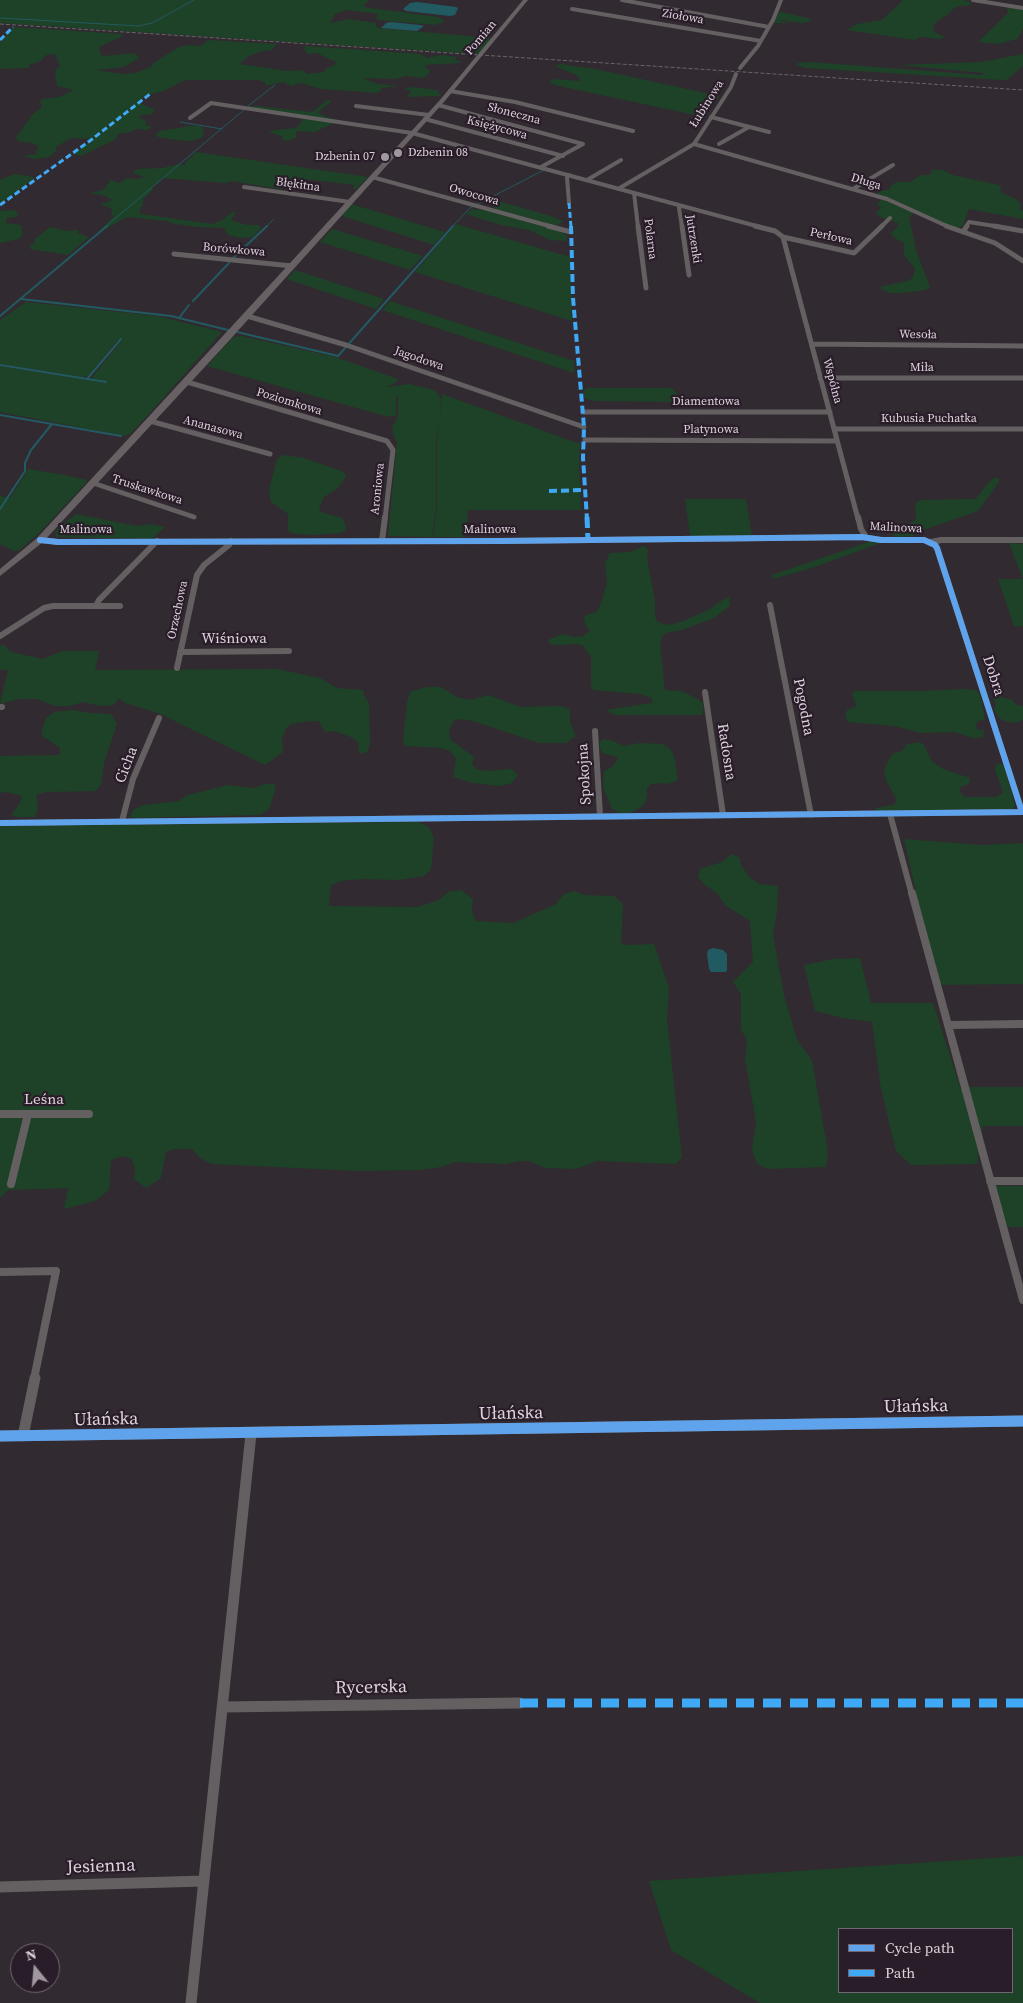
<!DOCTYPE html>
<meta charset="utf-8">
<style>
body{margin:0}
#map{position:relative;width:1023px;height:2003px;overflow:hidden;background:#312a31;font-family:"Source Serif 4",serif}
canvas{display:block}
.legend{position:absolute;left:838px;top:1928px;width:175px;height:65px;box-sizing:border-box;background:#2a1d2a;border:1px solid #716671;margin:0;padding:6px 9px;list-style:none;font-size:15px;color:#dcd3db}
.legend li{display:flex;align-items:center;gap:10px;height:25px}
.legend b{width:25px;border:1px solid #716671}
.north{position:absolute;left:10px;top:1943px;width:50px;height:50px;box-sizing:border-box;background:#2a1d2a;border:1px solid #716671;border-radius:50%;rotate:343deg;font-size:14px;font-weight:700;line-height:20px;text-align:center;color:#dcd3db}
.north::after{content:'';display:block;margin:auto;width:18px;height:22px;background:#a098a0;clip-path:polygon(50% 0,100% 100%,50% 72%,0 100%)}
</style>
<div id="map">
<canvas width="1023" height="2003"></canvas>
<ul class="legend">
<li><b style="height:6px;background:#60a3ed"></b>Cycle path</li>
<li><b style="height:6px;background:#3fa9f5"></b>Path</li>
</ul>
<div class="north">N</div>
</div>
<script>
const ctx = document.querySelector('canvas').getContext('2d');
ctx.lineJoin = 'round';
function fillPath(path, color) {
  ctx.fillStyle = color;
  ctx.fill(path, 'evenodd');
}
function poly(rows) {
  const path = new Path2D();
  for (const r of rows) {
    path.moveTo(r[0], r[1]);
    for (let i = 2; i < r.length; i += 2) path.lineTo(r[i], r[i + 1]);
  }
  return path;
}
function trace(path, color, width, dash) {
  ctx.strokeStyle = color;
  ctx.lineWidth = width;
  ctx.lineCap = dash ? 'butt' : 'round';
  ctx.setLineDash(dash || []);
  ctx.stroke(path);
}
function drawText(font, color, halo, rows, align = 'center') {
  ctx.font = font + ' "Source Serif 4",serif';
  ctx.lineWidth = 4.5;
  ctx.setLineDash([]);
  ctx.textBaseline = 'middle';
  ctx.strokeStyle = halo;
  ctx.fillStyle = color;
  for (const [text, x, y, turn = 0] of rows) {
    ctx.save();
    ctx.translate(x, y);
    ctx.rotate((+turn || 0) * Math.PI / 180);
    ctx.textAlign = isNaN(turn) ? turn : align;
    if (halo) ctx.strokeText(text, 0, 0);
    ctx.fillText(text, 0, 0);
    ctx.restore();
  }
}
fillPath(poly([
 [0,0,370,0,364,5,364,7,438,17,445,21,435,25,379,20,376,18,378,14,347,10,335,14,330,23,349,19,376,23,377,28,492,38,478,54,0,23],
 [903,0,964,0,972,3,968,6,959,6,953,9,947,15,936,22,933,27,934,32,945,37,941,39,920,37,915,40,908,39,847,30,857,24,882,20],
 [1008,6,1023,9,1023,29,1020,35,1017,39,998,44,978,42,1007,14,1008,11,1006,7],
 [781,12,808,18,812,21,802,23,781,20,779,20,790,23,774,23,778,13],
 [13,27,122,34,121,37,99,47,100,54,104,56,134,53,139,58,124,67,96,70,123,74,136,73,148,68,152,66,152,64,179,47,188,45,201,46,208,40,277,44,272,50,262,51,249,56,240,64,287,71,302,70,307,74,324,72,326,68,333,66,336,62,317,53,307,54,304,48,306,46,421,54,427,58,442,55,457,57,455,60,462,61,458,63,425,65,425,67,431,71,424,78,407,76,395,79,363,78,378,84,400,86,381,88,381,91,378,93,320,89,301,83,291,86,283,82,266,86,265,82,258,80,185,80,164,91,147,95,138,102,155,110,152,114,138,116,147,122,145,125,152,127,148,130,136,129,131,132,118,134,116,139,81,156,73,154,93,139,71,138,56,147,56,151,49,157,35,159,22,156,37,154,36,151,39,146,32,143,18,141,16,138,32,115,42,107,40,101,42,99,59,97,73,90,57,86,55,74,56,69,60,66,55,54,46,55,40,61,29,65,29,68,0,69,0,42],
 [1023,54,1023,66,1007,80,1002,80,806,68,797,65,797,63,810,62,982,75,984,73,899,65,981,62],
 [560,64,595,69,719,96,709,110,695,115,554,85,549,81,555,79,580,81,578,76,555,66],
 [412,87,437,90,441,96,407,97,411,91,404,89],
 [327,100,332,101,318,112,324,116,338,120,336,122,315,132,296,131,296,138,289,140,282,141,283,137,268,131,296,128,301,123,302,118,249,108,252,106,258,106,312,112],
 [191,126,201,126,204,131,202,138,189,141,176,140,158,137,155,135,160,131],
 [196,152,368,177,356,189,352,189,355,185,295,178,283,189,279,189,232,181,226,183,163,178,152,187,153,190,143,199,143,205,139,211,141,214,212,224,222,220,234,211,236,212,231,220,247,225,259,225,261,228,253,237,241,238,228,235,224,228,197,227,175,224,167,221,127,217,106,229,101,229,114,216,111,214,112,208,100,205,112,200,106,196,90,193,103,190,111,180,119,183,128,178,136,179,145,177,132,173,137,169,163,168,178,164,187,166,184,164],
 [932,170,943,170,953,175,999,185,1002,187,1000,190,1002,193,1016,199,1021,204,1020,209,1023,211,1023,219,969,209,963,226,955,228,877,194,880,191,889,190,891,186,896,182,910,182,921,175,930,175],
 [14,174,34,177,34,178,0,204,0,180],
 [882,199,915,213,909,217,916,250,930,287,926,290,904,293,890,293,880,288,883,286,908,281,913,277,915,269,904,255,904,243,893,237,891,233,899,225,898,223,880,217,876,213,881,208,877,203],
 [495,200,554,217,563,221,555,227,555,229,568,236,565,241,550,240,529,230,501,225,466,214,472,209,494,211,495,208,492,204],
 [351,204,445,232,434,245,342,216],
 [12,210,16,211,18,214,16,217,7,218,6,223,21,225,23,234,19,239,0,243,0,211],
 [456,224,570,257,572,321,415,272],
 [50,227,67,231,77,230,79,231,77,233,87,236,88,238,68,255,30,249,30,245,34,244,35,239],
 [332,229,423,256,410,270,320,242],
 [295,270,384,299,376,309,287,279],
 [390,301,574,361,574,373,382,310],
 [26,302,157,316,222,332,148,415,130,434,125,436,0,412,0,366,106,383,108,382,93,379,92,377,123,339,119,339,88,376,82,377,0,364,0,320],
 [242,336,335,357,398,379,398,381,387,387,409,384,434,390,439,395,442,402,436,439,436,510,432,537,388,536,397,442,393,435,392,427,398,416,398,397,396,396,396,415,389,417,207,366,233,337],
 [587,388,669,388,673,389,681,399,680,401,674,402,595,401,586,399,583,396,584,390],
 [442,394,580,444,579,465,581,510,468,510,466,537,433,537,437,509,437,439],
 [283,455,304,458,344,472,346,476,338,488,324,497,319,509,321,512,342,518,345,523,346,530,340,533,313,535,295,534,288,531,288,514,271,502,269,489,277,459],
 [28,469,65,475,86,480,87,482,39,533,20,550,14,551,0,544,0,496,10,498],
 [994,478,1000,478,998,483,978,511,926,529,913,536,895,537,891,532,902,529,916,519,915,504,920,500,976,499,987,484],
 [685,499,746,499,752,535,749,537,694,537,690,535],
 [76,514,137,526,150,524,165,527,152,539,56,537,55,531],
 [871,541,883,542,812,568,773,579,772,575],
 [1009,543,1023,544,1023,626,1014,626,998,579,1023,579],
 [644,546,648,550,647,559,655,600,655,617,658,622,667,625,681,622,708,610,729,596,730,606,714,618,682,630,666,633,662,637,660,644,665,690,681,691,696,698,703,703,703,715,614,715,606,710,652,703,652,698,640,694,593,690,591,686,591,657,586,650,582,645,574,644,560,645,550,644,548,640,562,634,575,637,583,636,590,631,585,624,584,616,597,612,602,600,607,583,605,563,610,553,630,552],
 [0,645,4,645,11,652,43,659,63,651,99,651,95,670,277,669,320,678,337,688,363,690,364,695,369,703,370,742,368,751,362,754,358,751,359,743,353,738,335,731,325,732,319,721,303,722,291,724,285,730,282,740,283,752,265,765,158,713,125,703,119,698,114,705,101,706,83,702,69,706,55,706,37,699,18,699,0,704,8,670,0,670],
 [426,687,441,687,457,697,470,700,489,695,520,707,560,706,570,709,570,722,576,736,566,743,539,743,473,721,457,719,452,723,449,733,451,740,474,757,472,764,476,769,487,771,511,769,518,774,512,783,500,786,472,783,453,777,456,759,450,751,441,748,405,746,403,740,407,702,410,692],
 [966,689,976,690,980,694,985,720,978,721,976,725,977,729,984,731,983,737,973,738,954,732,921,733,894,726,848,722,845,715,847,710,855,707,856,704,852,695,854,691,918,691],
 [1001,697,1012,700,1017,705,1023,706,1023,720,1015,723,1004,721,999,718,994,710,996,704,993,699],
 [73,710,89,713,111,714,117,724,104,763,101,784,96,791,47,792,36,795,38,809,35,817,18,817,11,815,20,803,22,796,6,792,0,793,0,756,60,755,60,748,41,735,43,727,46,718,54,712],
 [602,739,611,740,624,746,639,743,662,744,668,747,674,755,678,780,668,784,660,783,651,784,647,788,647,797,643,806,630,813,620,813,612,809,603,787,604,771,613,766,618,759,614,756,602,753,599,745],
 [920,742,924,745,932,761,943,769,970,778,969,784,961,787,959,791,965,797,997,797,1003,792,995,770,996,764,1000,763,1004,766,1015,805,1013,809,877,811,875,808,893,805,897,801,886,780,884,770,890,757,894,753,902,751,907,744],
 [265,784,274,784,276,787,269,809,260,815,132,818,130,816,133,810,143,805,179,801,188,795,228,785,253,788],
 [418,822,429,827,434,838,431,869,424,876,399,880,362,879,341,881,331,885,329,906,418,907,439,900,448,892,461,890,473,899,472,912,476,921,513,923,556,904,564,894,574,891,585,895,614,896,623,904,621,942,624,945,654,944,669,988,667,1020,682,1157,676,1164,597,1161,576,1169,545,1168,529,1161,520,1161,505,1164,455,1162,441,1167,421,1170,359,1171,212,1164,200,1158,192,1149,174,1149,166,1152,161,1178,146,1188,134,1179,135,1168,131,1158,122,1156,111,1160,109,1190,95,1201,64,1209,68,1188,8,1190,0,1198,0,826],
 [904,839,982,845,1023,843,1023,984,937,985],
 [732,854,740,858,741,865,750,878,760,884,778,886,777,912,773,934,784,995,797,1040,812,1060,828,1152,826,1167,767,1169,757,1164,752,1150,756,1122,745,1058,747,1040,741,1030,741,994,733,982,753,962,750,921,725,905,717,893,706,886,698,877,700,869,722,862],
 [860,958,871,1003,933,1003,960,1087,1023,1087,1023,1126,983,1126,977,1164,911,1165,896,1151,881,1089,872,1022,843,1018,815,1011,804,965,833,959],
 [994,1186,1023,1186,1023,1227,1004,1227],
 [1023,1856,1023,2003,760,2003,671,1950,649,1881],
 [839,1929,1012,1929,1012,1992,839,1992]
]), '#1e4227');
fillPath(poly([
 [417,2,456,7,458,8,455,15,450,16,406,11,403,9,410,3],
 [391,22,420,25,424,26,417,31,381,28,386,23],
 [713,948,723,950,727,954,727,971,725,972,711,972,709,969,707,954,708,950]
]), '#225a62');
trace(poly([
 [0,18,138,26,152,23,194,0],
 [248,106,275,85],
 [180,122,222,129],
 [105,227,245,109],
 [266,227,273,220],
 [452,227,470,208,544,170]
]), '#225a62', 1);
trace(poly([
 [232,259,267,226],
 [21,299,171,316,228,330],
 [193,301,229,263],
 [0,316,107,226],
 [179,318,189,305],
 [237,332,338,356,453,226],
 [0,365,106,382],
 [87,379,121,339],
 [0,415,121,436],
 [0,509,25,471,25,463,31,450,52,424]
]), '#225a62', 2);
trace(poly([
 [622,0,769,27],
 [973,0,1023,8],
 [572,9,761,41],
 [740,68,758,46,773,20,781,0],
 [450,91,515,102,633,131],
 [438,105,583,144,541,167],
 [356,106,429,115],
 [711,117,769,132],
 [190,118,211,103,412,133,760,227],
 [425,119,563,156],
 [694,144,887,199,949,227],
 [719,144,749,127],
 [569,175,567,177,569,203],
 [372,177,553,227],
 [587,180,621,160],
 [244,187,350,202],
 [618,189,694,144,731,87,736,74],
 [853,189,893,165],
 [634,193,638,227],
 [681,206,679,208,682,227],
 [881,227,890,218],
 [966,227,969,222,1001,227]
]), '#646061', 4);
trace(poly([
 [548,226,571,232],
 [638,226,646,288],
 [682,226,689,275],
 [755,226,775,231,783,237],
 [946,226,995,243,1023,261],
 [994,226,1023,231],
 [963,232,967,226],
 [783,237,858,519],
 [783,237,854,253,882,226],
 [174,254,292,266],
 [247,316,346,345,584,427],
 [812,344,1023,346],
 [820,378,1023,378],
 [187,382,387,441,393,450,385,519],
 [583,412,830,412],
 [150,421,270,454],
 [834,429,1023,429],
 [585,440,837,441],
 [93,483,194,517]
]), '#646061', 5);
trace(poly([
 [858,517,861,529,866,537],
 [40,540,58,542,500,541,862,537,881,540,924,540,935,545,937,548,1022,812],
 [382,541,385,517],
 [931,542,941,540,1023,540],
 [770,605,811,815],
 [96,606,99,600,157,541],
 [0,636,44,608,53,606,120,606],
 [180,652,289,651],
 [177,668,197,575,204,565,229,545,231,541],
 [705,692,723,815],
 [0,707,2,707],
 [595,731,600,816],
 [890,814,912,895],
 [122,821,133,779,159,718],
 [0,823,1023,812]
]), '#646061', 6);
trace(poly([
 [912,893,1023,1300],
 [948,1025,1023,1024],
 [0,1114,89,1114],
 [990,1181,1023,1181],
 [11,1184,28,1114],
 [0,1272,56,1271,34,1379]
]), '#646061', 8);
trace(poly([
 [0,1436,1023,1421],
 [23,1436,35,1378],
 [222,1707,520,1703],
 [0,1887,204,1881],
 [191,2003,251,1434]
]), '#646061', 11);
fillPath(poly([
 [523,0,528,0,444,102,226,344,43,542,0,576,0,569,37,538,440,100,523,0]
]), '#676164');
trace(poly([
 [0,24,1023,90]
]), '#696668', 1, [4, 2]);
trace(poly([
 [0,40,13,27],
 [569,203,571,227],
 [0,205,91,140,150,94]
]), '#3fa9f5', 3, [6, 3]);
trace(poly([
 [571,226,573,298,584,427,583,458,587,519],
 [549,491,585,490]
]), '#3fa9f5', 4, [8, 4]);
trace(poly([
 [587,517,588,540]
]), '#3fa9f5', 5, [11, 5]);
trace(poly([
 [520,1703,1023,1703]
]), '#3fa9f5', 9, [18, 9]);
trace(poly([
 [40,540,58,542,500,541,862,537,881,540,924,540,935,545,937,548,1022,812],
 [0,823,1023,812]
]), '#60a3ed', 6);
trace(poly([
 [0,1436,1023,1421]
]), '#60a3ed', 11);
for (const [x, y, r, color] of [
 [398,153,5,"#a098a0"],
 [385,157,5,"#a098a0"]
]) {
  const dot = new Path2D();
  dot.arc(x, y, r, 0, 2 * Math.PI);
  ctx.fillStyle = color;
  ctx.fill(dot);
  trace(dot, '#2a1d2a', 2);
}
drawText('12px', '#dcd3db', '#2a1d2a', [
 ["Ziołowa",683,17,10],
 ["Pomian",481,38,-50],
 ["Łubinowa",707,104,-58],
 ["Słoneczna",514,114,15],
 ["Księżycowa",497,128,15],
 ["Długa",866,182,17],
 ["Błękitna",298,185,8],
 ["Owocowa",474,195,16],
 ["Perłowa",831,237,13],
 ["Polarna",650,239,83],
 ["Jutrzenki",693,239,81],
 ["Borówkowa",234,250,5],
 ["Wesoła",918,335,1],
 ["Jagodowa",419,359,19],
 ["Miła",922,368],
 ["Wspólna",832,381,75],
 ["Poziomkowa",289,402,17],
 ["Diamentowa",706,402],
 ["Kubusia Puchatka",929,419],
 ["Ananasowa",213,428,15],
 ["Platynowa",711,430],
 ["Aroniowa",378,489,-84],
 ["Truskawkowa",147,490,18],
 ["Malinowa",896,528,3],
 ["Malinowa",86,530],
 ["Malinowa",490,530],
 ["Orzechowa",178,610,-78]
]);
drawText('12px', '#dcd3db', '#2a1d2a', [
 ["Dzbenin 08",408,153],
 ["Dzbenin 07",375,157,"right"]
], 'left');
drawText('15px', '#dcd3db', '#2a1d2a', [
 ["Wiśniowa",234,639],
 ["Dobra",993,676,72],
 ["Pogodna",803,707,79],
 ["Radosna",726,752,81],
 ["Cicha",127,765,-69],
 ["Spokojna",585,774,-93],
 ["Leśna",44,1100]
]);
drawText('18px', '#dcd3db', '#2a1d2a', [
 ["Ułańska",916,1407,-1],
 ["Ułańska",511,1414,-1],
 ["Ułańska",106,1420,-1],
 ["Rycerska",371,1688,-1],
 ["Jesienna",101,1867,-2]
]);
</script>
